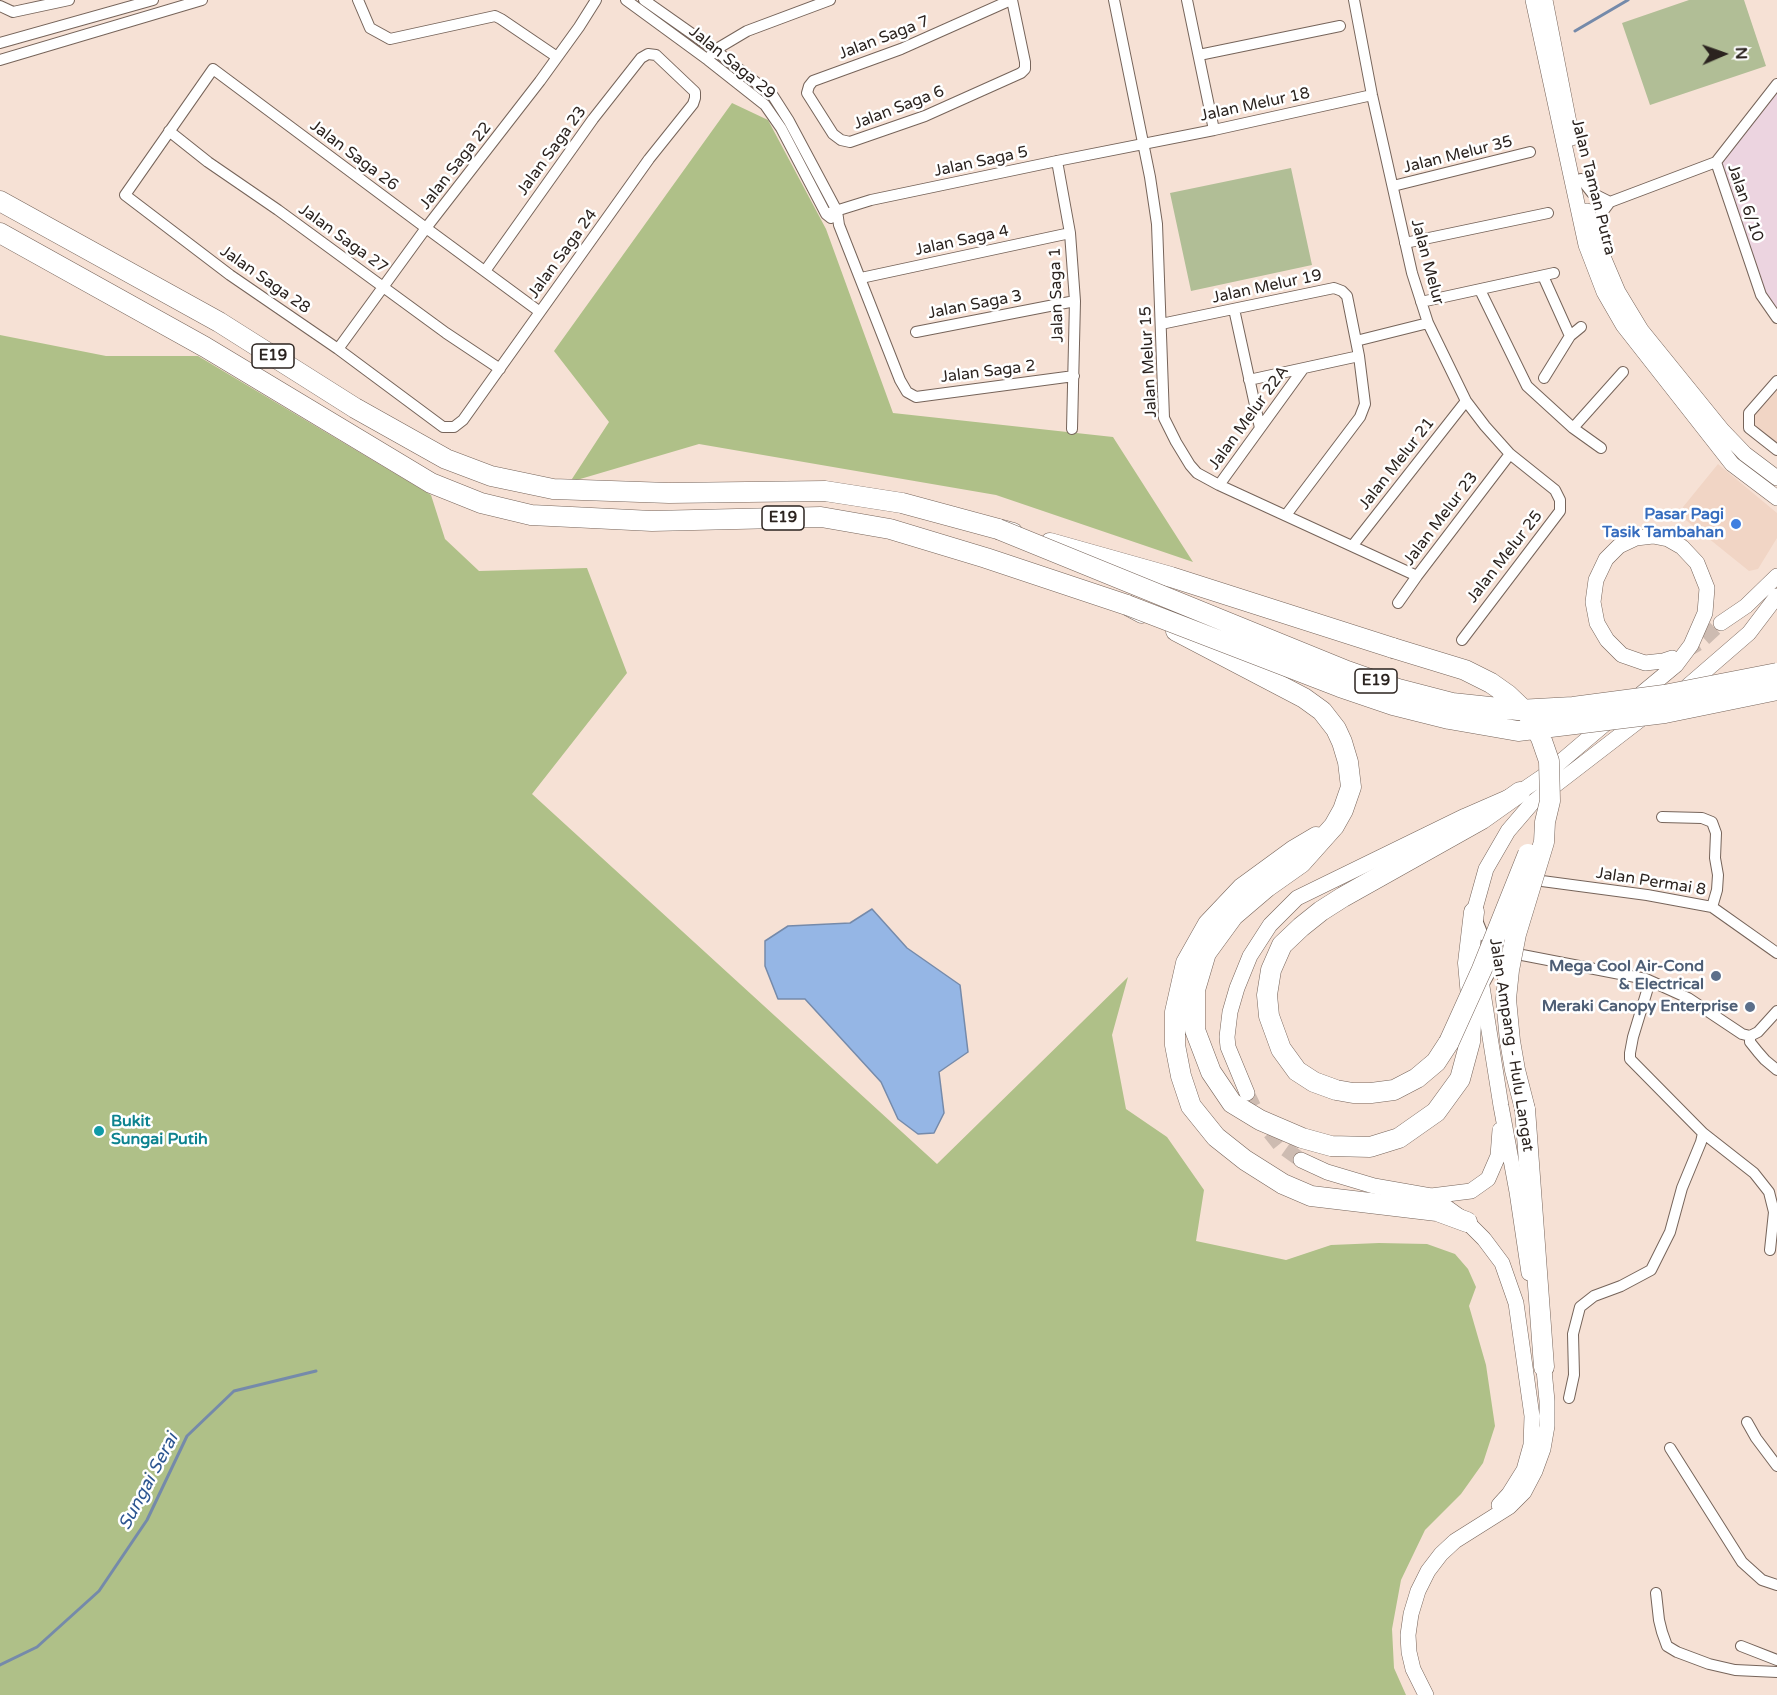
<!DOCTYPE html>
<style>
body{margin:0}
#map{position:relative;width:1777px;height:1695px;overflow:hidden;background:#f6e1d5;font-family:"Varela Round",sans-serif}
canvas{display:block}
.north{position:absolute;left:1693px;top:24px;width:60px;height:60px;-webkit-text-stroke:4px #fff;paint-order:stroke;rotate:88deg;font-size:16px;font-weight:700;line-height:24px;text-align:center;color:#2b231f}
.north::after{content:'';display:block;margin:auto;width:21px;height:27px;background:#2b231f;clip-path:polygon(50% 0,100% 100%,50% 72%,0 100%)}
</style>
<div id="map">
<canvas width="1777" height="1695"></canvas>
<div class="north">N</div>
</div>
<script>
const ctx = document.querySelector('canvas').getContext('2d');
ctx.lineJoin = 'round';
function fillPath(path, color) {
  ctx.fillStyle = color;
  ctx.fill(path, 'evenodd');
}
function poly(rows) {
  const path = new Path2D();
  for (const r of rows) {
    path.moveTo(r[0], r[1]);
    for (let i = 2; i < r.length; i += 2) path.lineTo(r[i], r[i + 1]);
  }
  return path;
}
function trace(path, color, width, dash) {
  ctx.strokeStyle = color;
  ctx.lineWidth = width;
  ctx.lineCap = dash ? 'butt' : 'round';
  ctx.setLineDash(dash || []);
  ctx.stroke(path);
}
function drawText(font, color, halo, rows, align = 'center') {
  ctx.font = font + ' "Varela Round",sans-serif';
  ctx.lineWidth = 5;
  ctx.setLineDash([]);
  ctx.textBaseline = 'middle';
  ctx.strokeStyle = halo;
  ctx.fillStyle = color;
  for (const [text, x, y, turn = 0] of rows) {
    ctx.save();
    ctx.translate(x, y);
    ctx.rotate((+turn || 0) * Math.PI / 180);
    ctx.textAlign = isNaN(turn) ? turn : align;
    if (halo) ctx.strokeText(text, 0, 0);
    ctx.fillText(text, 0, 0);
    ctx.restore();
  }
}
fillPath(poly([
 [1777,386,1777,447,1752,427,1751,414],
 [1718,464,1777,513,1777,538,1758,569,1749,571,1682,517,1683,507]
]), '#f1d5c5');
fillPath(poly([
 [1777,89,1777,308,1765,291,1721,160]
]), '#ecd4e0');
fillPath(poly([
 [1689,0,1744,0,1766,66,1650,105,1622,23],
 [1291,168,1312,265,1191,291,1170,193]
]), '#b1be96');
fillPath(poly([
 [732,103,768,120,826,229,893,413,1113,437,1193,562,996,495,699,444,570,482,609,422,554,351],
 [0,335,106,356,198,356,431,495,445,539,479,571,587,568,627,673,532,794,937,1164,1128,977,1112,1035,1126,1109,1167,1137,1204,1190,1196,1241,1286,1260,1331,1245,1379,1243,1427,1244,1455,1254,1468,1269,1476,1287,1469,1306,1486,1365,1495,1426,1483,1463,1461,1494,1425,1530,1401,1580,1392,1629,1394,1668,1406,1695,0,1695]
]), '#afc088');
const water = poly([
 [872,909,907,948,960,985,968,1052,939,1072,944,1113,934,1133,918,1134,898,1119,881,1082,805,999,778,999,765,966,765,941,788,926,850,923,872,909]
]);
fillPath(water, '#95b6e5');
trace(water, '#758aaa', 1.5);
trace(poly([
 [1575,31,1628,0],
 [0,1665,37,1647,99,1591,147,1520,187,1436,234,1391,316,1371]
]), '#758aaa', 3);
trace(poly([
 [1685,651,1699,643,1721,623],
 [1247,1093,1260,1120,1280,1145,1301,1160]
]), '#cdbbb1', 15, [15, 8]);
const street = poly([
 [358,0,370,28,390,39,495,16,501,19,557,57],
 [626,0,708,60,765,105,781,128,826,214,831,218],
 [644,0,715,50,773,96,789,121,837,211,839,225,900,380,907,392,916,397,1074,376],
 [1011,0,901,49,813,81,809,86,807,93,833,134,841,140,850,142,925,116,1021,73,1025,69,1025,62,1012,0],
 [1114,0,1150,177,1157,224,1164,418,1176,442,1190,465,1197,473,1219,485,1417,576],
 [1187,0,1214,130],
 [1354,0,1372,95,1412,273,1428,323,1466,401,1485,426,1510,454,1555,490,1560,500,1560,511,1462,640],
 [0,6,13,12,69,0],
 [0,43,153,0],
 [711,55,715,50,747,31,830,0],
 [1199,55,1340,26],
 [0,60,202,0],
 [169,131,208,162,278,210,446,333,500,369],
 [1057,161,1070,233,1075,301,1072,429],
 [1716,162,1761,295,1777,318],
 [1581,179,1592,193,1610,202],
 [1393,186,1530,152],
 [826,214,871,200,1057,161,1214,130,1372,95],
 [1596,234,1598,218,1610,202,1716,162,1777,84],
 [1405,243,1548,213],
 [485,271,593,119,641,58,648,54,656,55,695,92,695,98,693,104,649,159,463,420,454,427,443,427,338,349,230,275,125,195,213,69,426,228,540,312],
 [1543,276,1570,336],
 [861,278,1070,233],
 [1480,290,1527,386,1573,428,1601,448],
 [1421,302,1554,273],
 [1234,309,1260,428],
 [1161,324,1334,288,1342,291,1347,296,1359,356,1365,404,1360,417,1286,515],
 [916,332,1075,301],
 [1356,341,1428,323],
 [338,349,426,228,540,81,579,27,596,0],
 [1544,378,1570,336,1581,327],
 [1249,380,1359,356],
 [1777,381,1749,413,1749,428,1777,450],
 [1573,428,1623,372],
 [1219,485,1303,369],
 [1353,545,1466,401],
 [1398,603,1417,576,1510,454],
 [1662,817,1702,818,1712,822,1716,833,1715,858,1718,875,1717,890,1712,907],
 [1542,881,1647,895,1712,907,1777,953],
 [1477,920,1483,935,1498,947,1517,954,1646,979,1688,998,1742,1034,1750,1036],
 [1485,982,1491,971,1501,959,1514,955],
 [1750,1036,1750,1042,1758,1052,1765,1060,1777,1070],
 [1750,1036,1758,1032,1777,1011],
 [1703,1133,1754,1173,1769,1192,1774,1212,1770,1250],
 [1569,1398,1574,1375,1573,1334,1580,1307,1594,1296,1621,1286,1651,1270,1670,1232,1682,1188,1701,1142,1703,1133,1630,1059,1630,1053,1633,1037,1650,981],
 [1747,1422,1756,1438,1777,1466],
 [1670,1448,1742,1562,1762,1580,1777,1585],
 [1656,1593,1659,1620,1662,1632,1667,1646,1677,1652,1709,1664,1735,1670,1777,1672],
 [1741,1646,1777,1660]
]);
const secondary = poly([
 [1533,0,1586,245,1604,292,1623,325,1732,464,1777,498],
 [1545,0,1572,138],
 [1587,211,1595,238,1618,292,1641,330,1722,430,1745,454,1777,478],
 [1721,623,1746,606,1777,576],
 [1682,691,1749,633,1777,596],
 [1635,699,1676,665,1691,645,1705,613,1707,588,1697,563,1682,547,1668,539,1653,536,1636,538,1619,546,1606,559,1596,580,1593,602,1597,623,1607,640,1622,655,1645,663,1663,661,1672,658],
 [1475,923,1474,912,1486,869,1508,831,1532,803,1645,716],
 [1480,974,1501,1106,1517,1192,1529,1273],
 [1247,1093,1228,1047,1227,1037,1230,1012,1237,988,1250,956,1270,925,1297,898,1465,816,1520,792,1545,775,1612,718],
 [1301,1160,1327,1172,1374,1186,1431,1196,1467,1222,1484,1239,1502,1263,1516,1303,1532,1416,1531,1445,1524,1470,1509,1494,1499,1505],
 [1431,1196,1471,1191,1488,1179,1498,1156,1500,1130],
 [1426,1695,1413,1669,1409,1652,1408,1635,1411,1614,1418,1591,1428,1571,1441,1554,1455,1541,1509,1507,1524,1492,1535,1471,1543,1449,1547,1426,1547,1401,1543,1359]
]);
const highway = poly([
 [0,201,219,322,355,408,446,459,491,476,553,489,669,493,825,491,902,503,1013,533],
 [0,233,205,347,431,483,481,503,531,515,652,521,821,517,890,529,986,558,1127,605,1142,613],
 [1050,543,1171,577,1393,648],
 [1176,631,1304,698,1322,711,1336,729,1342,742,1348,762,1351,787,1343,810,1334,826,1301,863,1267,887,1233,916,1206,953,1195,990,1195,1030,1211,1072,1232,1103,1260,1120,1302,1138,1331,1146,1370,1147,1399,1138,1436,1112,1460,1079,1470,1042,1472,1007,1468,963,1474,912],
 [1316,837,1294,850,1242,888,1208,924,1186,963,1175,1012,1175,1045,1181,1076,1191,1106,1216,1137,1245,1160,1283,1184,1311,1196,1437,1211,1467,1222],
 [1449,1042,1436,1062,1417,1078,1394,1090,1371,1093,1353,1093,1336,1090,1314,1082,1297,1071,1281,1049,1269,1016,1267,995,1271,970,1282,945,1301,927,1321,911,1343,897,1482,819,1520,792],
 [1525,1109,1544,1367]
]);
trace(street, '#76645a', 12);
trace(secondary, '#76645a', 16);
trace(highway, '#76645a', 21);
trace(street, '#fff', 10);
trace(secondary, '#fff', 15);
trace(highway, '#fff', 20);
const highwayBridge = poly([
 [998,529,1347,671,1398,689,1452,703,1518,710,1573,707,1664,695,1777,673],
 [1127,605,1340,687,1393,705,1449,719,1518,731,1665,713,1777,690],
 [1393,648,1465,670,1491,683,1508,695,1528,714,1541,738,1549,761,1550,801,1545,822,1544,842,1516,934,1509,970,1506,999,1510,1041,1515,1070,1525,1109],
 [1449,1042,1482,969,1528,854]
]);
trace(highwayBridge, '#76645a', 21, []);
trace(highwayBridge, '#fff', 20);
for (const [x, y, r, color] of [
 [1736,524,6,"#3f7fe0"],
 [1716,976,6,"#5c6f8a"],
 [1750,1007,6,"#5c6f8a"],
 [99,1131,6,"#0f9aa8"]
]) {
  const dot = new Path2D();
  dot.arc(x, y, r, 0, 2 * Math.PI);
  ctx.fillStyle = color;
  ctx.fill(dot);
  trace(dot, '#fff', 2);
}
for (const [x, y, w] of [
 [273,356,42],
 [783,518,42],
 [1376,681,42]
]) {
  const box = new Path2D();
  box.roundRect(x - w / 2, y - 12, w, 24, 4.5);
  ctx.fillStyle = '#fff';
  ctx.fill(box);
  trace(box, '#2b231f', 1.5);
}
drawText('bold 15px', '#2b231f', null, [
 ["E19",273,356],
 ["E19",783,518],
 ["E19",1376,681]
]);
drawText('16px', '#2b231f', '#fff', [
 ["Jalan Saga 7",884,38,-21],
 ["Jalan Saga 29",732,63,39],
 ["Jalan Melur 18",1255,105,-12],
 ["Jalan Saga 6",899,108,-21],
 ["Jalan Saga 23",552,151,-54],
 ["Jalan Melur 35",1458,155,-14],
 ["Jalan Saga 26",354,156,37],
 ["Jalan Saga 5",981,162,-12],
 ["Jalan Saga 22",456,166,-52],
 ["Jalan Taman Putra",1593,187,76],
 ["Jalan 6/10",1745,203,71],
 ["Jalan Saga 27",343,239,36],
 ["Jalan Saga 4",962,241,-12],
 ["Jalan Saga 24",563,254,-54],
 ["Jalan Melur",1427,262,75],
 ["Jalan Saga 28",265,280,35],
 ["Jalan Melur 19",1267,287,-12],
 ["Jalan Saga 1",1057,295,-92],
 ["Jalan Saga 3",975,305,-11],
 ["Jalan Melur 15",1149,362,-93],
 ["Jalan Saga 2",988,372,-7],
 ["Jalan Melur 22A",1249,418,-54],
 ["Jalan Melur 21",1397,464,-52],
 ["Jalan Melur 23",1441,519,-53],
 ["Jalan Melur 25",1505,557,-52],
 ["Jalan Permai 8",1651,882,9],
 ["Jalan Ampang - Hulu Langat",1511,1045,81]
]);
drawText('bold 16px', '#366cbe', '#fff', [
 ["Pasar Pagi",1724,515],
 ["Tasik Tambahan",1724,533]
], 'right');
drawText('bold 16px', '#4e5e75', '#fff', [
 ["Mega Cool Air-Cond",1704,967],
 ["& Electrical",1704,985],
 ["Meraki Canopy Enterprise",1738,1007]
], 'right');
drawText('bold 16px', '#0d838f', '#fff', [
 ["Bukit",111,1122],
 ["Sungai Putih",111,1140]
], 'left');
drawText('italic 18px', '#2d5691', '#fff', [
 ["Sungai Serai",149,1482,-62]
]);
</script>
